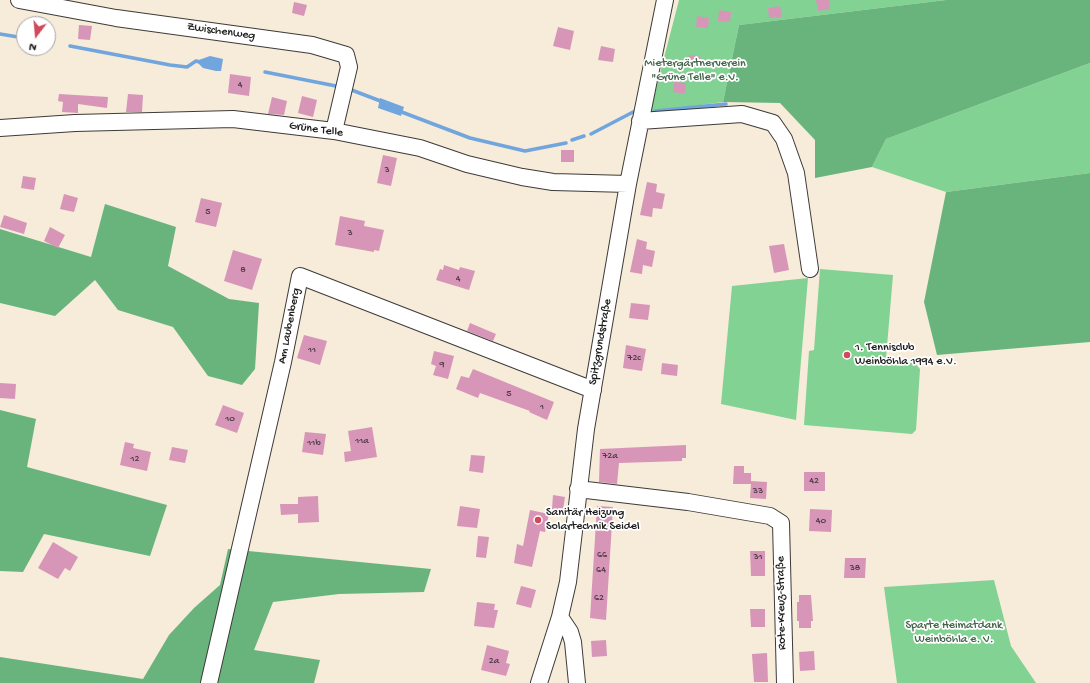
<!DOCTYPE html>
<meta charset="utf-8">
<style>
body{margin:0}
#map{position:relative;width:1090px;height:683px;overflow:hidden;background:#f7ebd9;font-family:"Gochi Hand",sans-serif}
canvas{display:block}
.north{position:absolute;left:16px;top:16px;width:40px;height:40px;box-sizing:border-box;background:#fff;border:1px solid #a4a4a4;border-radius:50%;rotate:196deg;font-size:11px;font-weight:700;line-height:16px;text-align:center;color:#1c1c1c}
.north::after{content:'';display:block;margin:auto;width:14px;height:18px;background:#d1495b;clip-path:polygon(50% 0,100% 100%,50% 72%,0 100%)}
</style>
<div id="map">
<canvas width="1090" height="683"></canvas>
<div class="north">N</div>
</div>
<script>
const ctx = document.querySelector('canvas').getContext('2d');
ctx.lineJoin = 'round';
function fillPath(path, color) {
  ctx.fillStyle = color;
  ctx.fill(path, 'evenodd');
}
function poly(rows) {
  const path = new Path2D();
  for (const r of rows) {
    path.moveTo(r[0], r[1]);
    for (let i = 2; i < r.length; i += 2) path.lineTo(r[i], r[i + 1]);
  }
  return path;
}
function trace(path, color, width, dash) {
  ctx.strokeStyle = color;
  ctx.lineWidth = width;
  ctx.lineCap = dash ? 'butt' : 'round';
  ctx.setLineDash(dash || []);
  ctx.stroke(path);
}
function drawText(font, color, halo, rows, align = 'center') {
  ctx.font = font + ' "Gochi Hand",sans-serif';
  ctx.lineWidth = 3.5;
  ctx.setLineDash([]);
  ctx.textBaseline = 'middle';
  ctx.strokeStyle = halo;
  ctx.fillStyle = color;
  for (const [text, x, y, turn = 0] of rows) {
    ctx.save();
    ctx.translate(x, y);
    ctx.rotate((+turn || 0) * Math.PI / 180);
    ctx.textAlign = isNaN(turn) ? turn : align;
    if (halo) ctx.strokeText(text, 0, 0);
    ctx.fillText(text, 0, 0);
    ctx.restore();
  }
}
fillPath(poly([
 [679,0,946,0,739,25,723,102,650,112],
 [1090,63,1090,173,946,192,872,167,886,139],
 [820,269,893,275,886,358,913,361,920,369,916,430,912,434,804,425,809,351,814,350],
 [808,278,796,420,721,404,732,286],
 [994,580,1011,646,1036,683,897,683,884,587]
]), '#82d293');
fillPath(poly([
 [946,0,1090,0,1090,63,886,139,872,167,815,178,815,140,780,103,723,102,739,25],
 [1090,173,1090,342,937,355,924,302,946,192],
 [105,204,176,227,168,266,229,299,259,303,255,369,242,385,208,376,173,327,118,310,95,280,55,316,0,303,0,229,91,257],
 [0,410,36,419,27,467,167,505,150,556,44,534,23,572,0,571],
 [228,549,431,569,424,592,339,594,273,602,254,650,320,660,314,683,0,683,0,657,143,679,169,635,194,608,220,585]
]), '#69b47d');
fillPath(poly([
 [210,56,223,59,221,71,216,71,203,68,196,61],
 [380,98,404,107,401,116,378,108]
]), '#71a5dd');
trace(poly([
 [0,34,24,38],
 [70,46,170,65,187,67,196,61,200,62],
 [265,72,341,87],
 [349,89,383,102],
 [399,111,470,138,525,151,566,143],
 [655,111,726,104],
 [591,134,635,111],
 [572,140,584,136]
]), '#71a5dd', 3.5);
fillPath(poly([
 [816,0,829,0,830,9,818,11],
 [294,2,307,5,304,16,292,13],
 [780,6,782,17,769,18,768,8],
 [719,10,731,12,730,22,718,21],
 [697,16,709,18,708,28,696,27],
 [79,25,92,26,90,40,78,39],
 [558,27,574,31,570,50,553,46],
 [601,46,615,49,613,62,598,60],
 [689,55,701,57,700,67,688,66],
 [230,74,251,77,249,96,228,93],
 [674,82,686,83,685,94,673,92],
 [59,94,108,97,107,108,78,104,78,113,62,112,63,102,58,101],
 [128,94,143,95,142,112,126,112],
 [302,96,317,100,313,117,298,113],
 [272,97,287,101,284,115,268,114],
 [561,150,574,150,574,162,561,162],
 [383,155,397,158,391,186,377,183],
 [23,176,36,178,34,190,21,188],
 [647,182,657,184,656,192,665,194,662,209,653,208,652,217,640,215],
 [64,194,78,198,74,212,60,209],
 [201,198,222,203,216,227,195,222],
 [4,215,27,223,24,234,0,227],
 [340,216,365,221,364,226,384,230,379,251,374,250,374,252,335,245],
 [50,227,65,235,58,248,44,241],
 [637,239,647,242,646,249,655,251,652,267,643,265,642,274,630,272],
 [784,244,789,270,774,273,769,246],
 [233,250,262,259,252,290,224,281],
 [444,265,459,270,460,267,475,271,469,290,436,280,440,269,443,270],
 [631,303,650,305,648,320,629,318],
 [470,323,496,334,493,341,467,331],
 [304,335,327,341,320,365,297,358],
 [626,345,646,349,642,371,623,368],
 [434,351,454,356,448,379,433,375,436,366,431,364],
 [662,363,678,365,677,376,661,374],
 [473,369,554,402,547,420,529,412,530,411,480,393,478,398,456,389,461,376,469,378],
 [0,383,16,384,15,399,0,398],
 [223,405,244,413,237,433,215,425],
 [372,427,377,457,345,462,344,452,351,451,348,431],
 [305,432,326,434,323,455,302,452],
 [125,442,134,444,133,448,151,452,147,471,120,465],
 [686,445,686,458,682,458,682,461,619,463,617,484,599,482,600,449],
 [172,447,188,450,185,463,169,460],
 [471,455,485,456,483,473,469,471],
 [734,466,744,466,744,473,751,473,751,484,751,481,767,482,766,499,750,498,751,484,733,484],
 [804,472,825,472,825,491,804,491],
 [553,495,565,497,563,510,552,509],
 [318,496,319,522,298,523,298,514,281,515,280,504,298,504,298,497],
 [460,506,480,509,477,528,457,526],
 [597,506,613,507,606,620,590,618],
 [810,509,832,510,831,532,809,531],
 [530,510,549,514,545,532,540,531,532,567,514,563,517,544,523,546],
 [478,536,489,537,486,558,476,557],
 [53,542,78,557,70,571,65,568,58,579,38,568],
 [750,551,765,551,765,576,751,576],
 [845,558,866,558,865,578,844,578],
 [521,586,536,590,531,608,516,604],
 [799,595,811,595,813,621,811,621,811,628,799,628,799,621,797,621,797,602,799,602],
 [477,602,495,604,494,610,498,610,494,628,474,626],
 [750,609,765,609,765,627,751,627],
 [606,640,607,656,592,657,591,641],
 [487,645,509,651,506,663,510,664,506,676,481,670],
 [814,651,815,670,800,671,799,652],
 [767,653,768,682,754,682,752,654]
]), '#d796b8');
const minor = poly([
 [19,0,116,18,312,45,346,55,349,67,334,131],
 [640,121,742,114,773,123,784,139,796,173,810,269],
 [0,128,75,123,233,119,334,131,420,148,467,164,522,177,553,182,628,184],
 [578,489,688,502,770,516,781,523,785,683],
 [560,617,570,632,573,642,577,683],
 [209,683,283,362,300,276,593,390],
 [539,683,560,617,568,582,586,429,628,184,665,0]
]);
trace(minor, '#3d3b38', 18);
trace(minor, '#fff', 16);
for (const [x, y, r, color] of [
 [847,355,4,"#d1495b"],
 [538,520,4,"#d1495b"]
]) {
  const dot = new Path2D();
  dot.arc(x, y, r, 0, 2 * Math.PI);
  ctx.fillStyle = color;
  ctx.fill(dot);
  trace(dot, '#fff', 1.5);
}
drawText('10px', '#4b3a43', null, [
 ["4",240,85],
 ["3",387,170],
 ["5",208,212],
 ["3",350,233],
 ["8",243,270],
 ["4",458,279],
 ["11",312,350],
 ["72c",634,358],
 ["9",442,365],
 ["5",509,394],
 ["1",542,407],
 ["10",230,419],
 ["11a",362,441],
 ["11b",314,443],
 ["72a",610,456],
 ["12",135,459],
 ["42",814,481],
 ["33",758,491],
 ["40",821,521],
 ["66",602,555],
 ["31",758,557],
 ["38",855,568],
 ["64",601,570],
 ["62",599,598],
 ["2a",494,661]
]);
drawText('12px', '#1c1c1c', '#fff', [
 ["Zwischenweg",221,32,8],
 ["Grüne Telle",316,130,8],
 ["Am Laubenberg",290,326,-79],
 ["Spitzgrundstraße",601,342,-80],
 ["Rote-Kreuz-Straße",782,603,-91]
]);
drawText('12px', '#45654c', '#fff', [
 ["Mietergärtnerverein",695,64],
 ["\"Grüne Telle\" e.V.",695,78],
 ["Sparte Heimatdank",954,626],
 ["Weinböhla e. V.",954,640]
]);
drawText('12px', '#1c1c1c', '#fff', [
 ["1. Tennisclub",855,348],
 ["Weinböhla 1994 e.V.",855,362],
 ["Sanitär Heizung",546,513],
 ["Solartechnik Seidel",546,527]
], 'left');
</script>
